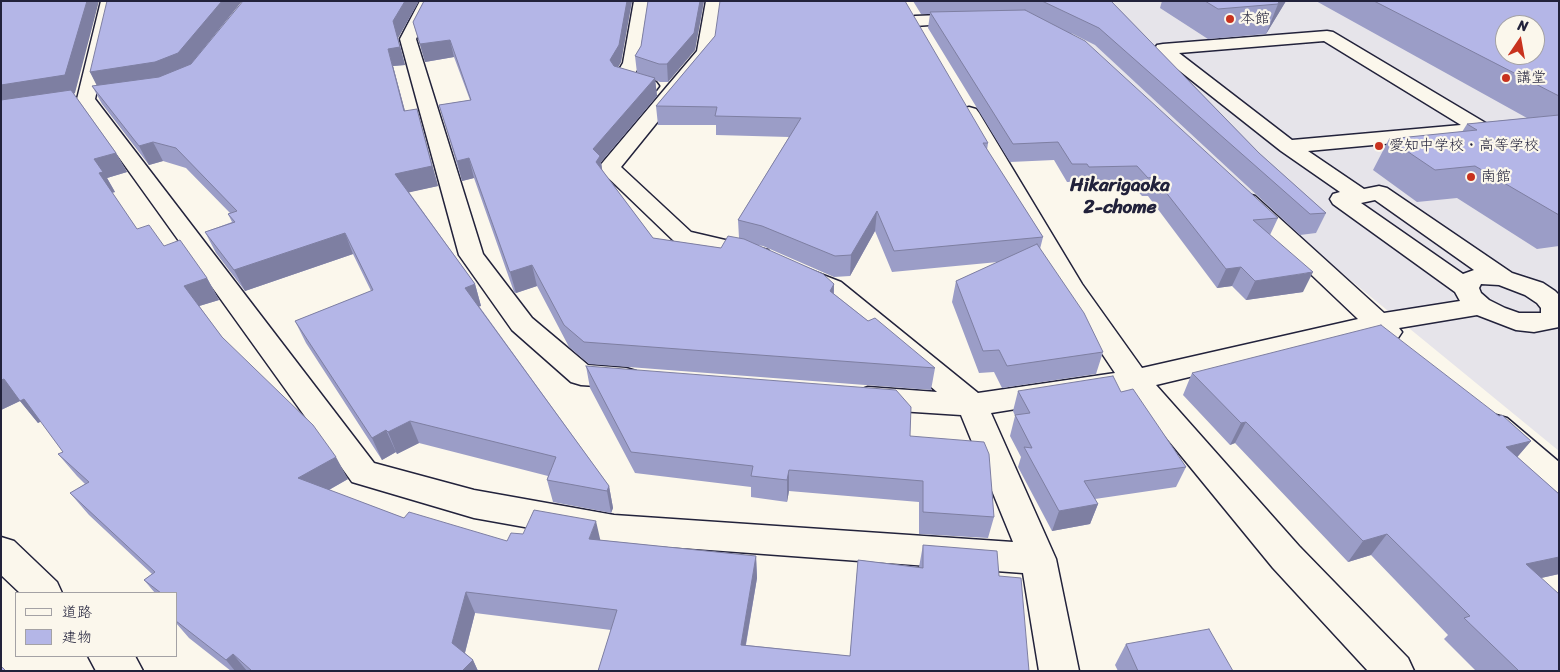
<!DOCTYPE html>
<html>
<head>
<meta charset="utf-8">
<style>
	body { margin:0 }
	#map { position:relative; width:1560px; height:672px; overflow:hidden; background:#fbf7ec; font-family:Sriracha,"Klee One",sans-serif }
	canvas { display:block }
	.frame { position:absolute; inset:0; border:2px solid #22223b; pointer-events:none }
	.legend { position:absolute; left:15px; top:592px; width:162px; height:65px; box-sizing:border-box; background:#fbf7ec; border:1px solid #a4a2a5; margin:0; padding:6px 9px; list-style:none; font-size:15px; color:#22223b }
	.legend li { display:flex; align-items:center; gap:10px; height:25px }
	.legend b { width:25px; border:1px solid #a4a2a5 }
	.north { position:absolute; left:1495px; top:15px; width:50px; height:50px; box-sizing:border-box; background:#fbf7ec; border:1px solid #a4a2a5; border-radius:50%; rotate:12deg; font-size:14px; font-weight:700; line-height:20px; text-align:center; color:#22223b }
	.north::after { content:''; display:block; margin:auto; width:18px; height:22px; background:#c8321e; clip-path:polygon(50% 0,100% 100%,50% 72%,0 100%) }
</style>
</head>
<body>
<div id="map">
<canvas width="1560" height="672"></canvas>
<div class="frame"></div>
<ul class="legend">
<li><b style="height:6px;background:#fbf7ec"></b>道路</li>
<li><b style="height:14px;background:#b4b6e7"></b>建物</li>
</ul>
<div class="north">N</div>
</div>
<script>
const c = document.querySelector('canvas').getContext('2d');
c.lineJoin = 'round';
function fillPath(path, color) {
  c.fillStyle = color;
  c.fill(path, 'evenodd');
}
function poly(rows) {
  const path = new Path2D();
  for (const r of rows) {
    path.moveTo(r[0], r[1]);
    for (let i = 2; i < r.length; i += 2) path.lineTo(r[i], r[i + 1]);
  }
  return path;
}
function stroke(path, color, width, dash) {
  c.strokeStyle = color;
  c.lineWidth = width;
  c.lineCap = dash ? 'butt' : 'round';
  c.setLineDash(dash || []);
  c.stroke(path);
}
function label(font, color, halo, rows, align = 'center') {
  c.font = font + ' Sriracha,"Klee One",sans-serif';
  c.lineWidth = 4.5;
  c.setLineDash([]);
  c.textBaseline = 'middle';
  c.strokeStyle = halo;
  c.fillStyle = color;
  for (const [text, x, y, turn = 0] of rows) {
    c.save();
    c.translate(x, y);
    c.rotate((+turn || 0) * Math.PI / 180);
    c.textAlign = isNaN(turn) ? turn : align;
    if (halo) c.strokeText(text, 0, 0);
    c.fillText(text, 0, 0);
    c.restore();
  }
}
const built = poly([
	[1021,1,1559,1,1559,451,1299,238,1084,40,1048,25],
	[1505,25,1535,25,1535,55,1505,55]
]);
const minor = poly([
	[101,1,117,1,95,99,374,463,474,490,614,515,1013,542,961,415,868,409,857,405,853,398,857,391,868,387,937,392,823,294,791,279,787,274,791,269,800,266,841,282,978,393,1115,373,1057,286,959,113,962,109,969,107,976,109,979,113,1082,284,1142,368,1358,319,1239,206,1236,201,1239,196,1247,194,1255,196,1384,313,1460,301,1455,292,1333,204,1330,199,1333,194,1340,192,1281,151,1157,53,1155,49,1157,45,1163,44,1327,31,1333,32,1489,125,1492,129,1489,133,1482,135,1308,151,1364,189,1379,186,1387,188,1512,273,1543,283,1555,291,1559,295,1559,327,1534,332,1516,330,1477,315,1399,328,1402,332,1398,338,1388,341,1378,338,1373,333,1156,385,1299,546,1408,658,1414,671,1368,671,1273,568,1128,391,991,413,1056,559,1079,671,1039,671,1023,573,614,543,474,518,352,482,77,99,101,1],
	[1324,41,1461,125,1292,140,1179,53,1324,41],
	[1375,200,1474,270,1463,274,1361,203,1375,200],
	[1481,284,1499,285,1525,295,1537,303,1541,308,1541,313,1519,313,1505,308,1489,300,1481,293,1479,288,1481,284],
	[420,1,435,1,416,39,483,254,532,318,588,365,626,368,636,371,641,378,636,385,626,388,581,385,571,382,512,330,459,255,400,39,420,1],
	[634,1,650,1,641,63,634,75,656,82,659,86,656,90,650,92,617,82,614,78,623,63,634,1],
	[706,1,722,1,714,52,621,167,691,232,768,250,771,255,768,260,759,262,675,242,598,168,697,51,706,1],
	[967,14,973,16,975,19,973,22,915,26,909,24,907,21,909,18,915,16,967,14],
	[1496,415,1507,418,1559,462,1559,494,1547,490,1485,434,1481,426,1485,418,1496,415],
	[1,537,14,541,57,582,62,593,20,593,1,575,1,537],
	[88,656,135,656,143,671,96,671,88,656]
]);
const wall = poly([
	[1,1,75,93,74,94,116,153,127,172,107,178,115,192,112,193,137,229,164,246,207,278,219,300,199,306,222,337,348,479,329,490,404,518,507,541,523,534,600,540,756,556,757,578,746,645,850,656,858,560,919,567,923,545,999,576,1029,671,598,671,611,630,475,613,465,653,473,660,478,671,231,671,189,638,176,623,176,593,155,593,144,580,152,574,89,515,70,493,85,484,77,476,58,454,63,452,41,421,38,423,20,401,1,410],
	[242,1,191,64,243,1,419,1,398,38,405,65,393,66,405,111,422,128,438,186,409,192,475,284,481,306,479,306,609,486,613,508,611,513,553,502,547,480,548,476,419,443,397,454,396,452,382,460,306,343,295,321,371,291,353,254,245,291,216,253,205,232,232,222,228,214,230,213,186,168,163,161,149,165,102,104,92,86,97,85,90,72],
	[424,1,632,1,621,62,618,67,637,73,635,56,641,46,648,1,704,1,695,50,668,82,660,82,655,80,657,96,601,162,602,170,653,238,721,248,739,238,738,220,789,137,716,135,716,125,658,125,656,106,715,36,988,143,987,150,1043,237,1040,249,1103,352,1096,374,1002,388,994,372,979,373,952,302,956,281,998,262,892,272,875,231,850,276,834,277,763,246,757,245,834,284,834,294,868,321,935,368,931,390,589,364,569,347,537,286,516,293,514,292,474,178,462,181,439,105,470,100,454,57,425,62,413,22],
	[913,1,1111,1,1259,153,1326,213,1316,233,1300,235,1095,45,1071,33,1278,218,1270,235,1303,292,1246,300,1232,286,1217,288,1148,196,1142,196,1131,184,1085,186,1082,182,1067,182,1054,160,1010,162,928,28,930,14,921,14],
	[1162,1,1286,1,1266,34,1208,39,1160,8],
	[1316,1,1559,1,1559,246,1537,249,1457,198,1417,202,1373,170,1389,139,1462,132,1467,124,1527,118],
	[586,366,910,436,994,517,988,538,919,534,919,502,789,491,787,502,751,497,751,487,635,473,590,388],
	[1192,373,1499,416,1531,441,1517,457,1559,494,1559,574,1541,578,1559,671,1476,671,1444,639,1448,635,1371,555,1348,562,1235,443,1230,445,1183,395],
	[1018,391,1121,392,1186,467,1176,487,1095,499,1098,504,1090,524,1052,531,1018,467,1021,457,1010,436,1015,416,1013,411],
	[1126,644,1233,671,1118,671,1115,665]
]);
const shadedWall = poly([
	[87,1,99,1,75,93,1,106,1,85],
	[222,1,242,1,186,70,163,80,99,90,90,72],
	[405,1,419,1,398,38,405,65,393,66,410,130,404,111,388,49,393,21],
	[627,1,632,1,621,62,612,78,610,60],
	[700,1,704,1,695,50,668,82,667,64],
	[1279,1,1286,1,1266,34,1278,4],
	[450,40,454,57,425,62,420,44],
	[655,78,657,96,601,162,603,175,599,181,593,149],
	[417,109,438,186,402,194,395,174],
	[153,142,163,161,149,165,139,146],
	[116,153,127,172,107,178,115,192,110,193,99,173,94,159],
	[469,158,474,178,462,181,457,161],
	[877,211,875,231,850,276,851,255],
	[345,233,353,254,245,291,234,270],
	[532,265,537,286,516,293,510,272],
	[1241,267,1232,286,1217,288,1226,269],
	[1313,272,1303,292,1246,300,1255,281],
	[207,278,219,300,196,307,184,286],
	[475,284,481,306,472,309,465,288],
	[834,284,833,305,830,291],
	[4,379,24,399,42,421,38,423,20,401,1,410,1,380],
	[410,421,419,443,397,454,388,432],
	[1246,422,1235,443,1230,445,1241,423],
	[386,430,396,452,382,460,372,438],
	[1531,441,1513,462,1506,447],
	[336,457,348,479,311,500,298,478],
	[789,470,789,491,787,502,787,480],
	[609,486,613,508,611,513,607,491],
	[1098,504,1090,524,1052,531,1059,511],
	[596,521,601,543,589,539],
	[1387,534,1371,555,1348,562,1363,541],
	[756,556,757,578,742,666,741,645],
	[1559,557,1559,574,1505,586,1526,564],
	[466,592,475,613,462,664,452,643],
	[233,654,247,671,235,671,226,660],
	[473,660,478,671,462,671]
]);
const building = poly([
	[1,1,87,1,65,75,1,85,1,1],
	[107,1,222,1,178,53,155,62,90,72,107,1],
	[243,1,405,1,393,21,400,47,388,49,404,111,417,109,432,166,395,174,475,284,465,288,609,486,607,491,547,480,556,457,410,421,388,432,386,430,372,438,295,321,373,290,345,233,234,270,205,232,235,222,228,214,237,211,176,148,153,142,139,146,92,86,159,77,191,64,243,1],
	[424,1,627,1,619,45,610,60,614,66,655,78,593,149,600,156,596,162,653,238,721,248,728,236,744,239,823,274,834,284,830,291,868,321,875,318,935,368,584,342,564,325,532,265,510,272,509,270,469,158,457,161,439,105,471,100,450,40,420,44,413,22,424,1],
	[648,1,700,1,694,33,667,64,659,64,635,56,641,46,648,1],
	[720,1,905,1,988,143,983,143,1043,237,894,251,877,211,851,255,835,256,762,226,738,220,801,118,715,116,717,107,656,106,715,36,720,1],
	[1042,1,1111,1,1259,153,1326,213,1310,214,1099,28,1042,1],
	[1205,1,1279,1,1278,4,1218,9,1205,1],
	[1374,1,1559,1,1559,96,1374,1],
	[1505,25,1535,25,1535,55,1505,55,1505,25],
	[1025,10,1085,41,1278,218,1253,220,1313,272,1255,281,1241,267,1226,269,1154,177,1148,178,1137,166,1089,167,1087,164,1072,164,1058,142,1013,144,930,12,1025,10],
	[71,90,116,153,94,159,103,172,99,173,137,229,149,225,164,246,180,240,207,278,184,286,222,337,313,425,336,457,298,478,404,518,409,512,507,541,511,533,523,534,534,510,596,521,589,539,756,556,741,645,850,656,858,560,923,568,923,545,997,551,999,576,1021,578,1029,671,598,671,617,610,466,592,452,643,473,660,462,671,252,671,233,654,226,660,176,621,176,593,161,593,144,580,155,572,70,493,89,482,58,454,63,452,24,399,20,401,4,379,1,380,1,100,71,90],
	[1559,115,1559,215,1475,166,1435,170,1389,139,1477,130,1467,124,1559,115],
	[1037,244,1084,313,1103,352,1007,366,999,350,983,351,956,281,1037,244],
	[1381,325,1499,416,1502,415,1531,441,1506,447,1559,494,1559,557,1526,564,1559,594,1559,671,1519,671,1464,618,1470,616,1387,534,1363,541,1246,422,1241,423,1192,373,1381,325],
	[586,366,896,390,911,407,910,436,984,442,989,454,994,517,923,512,923,481,789,470,787,480,751,476,753,466,631,452,586,366],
	[1113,376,1121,392,1133,389,1186,467,1084,481,1098,504,1059,511,1024,447,1032,448,1015,415,1030,413,1018,391,1113,376],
	[1209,629,1233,671,1138,671,1126,644,1209,629],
	[1,666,6,671,1,671,1,666]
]);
const markers = [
	[1230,19,5,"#c8321e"],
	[1506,78,5,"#c8321e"],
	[1379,146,5,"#c8321e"],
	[1471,177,5,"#c8321e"]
];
const farPoinames = [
	["本館",1240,19],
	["講堂",1516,78],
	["愛知中学校・高等学校",1389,146],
	["南館",1481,177]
];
const neighbourhoodNames = [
	["Hikarigaoka",1120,186],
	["2-chome",1120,208]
];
fillPath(built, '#e6e4ea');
stroke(minor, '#22223b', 3);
fillPath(minor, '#fbf7ec');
fillPath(wall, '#9b9dc7');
fillPath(shadedWall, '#7e7fa2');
fillPath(building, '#b4b6e7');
stroke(building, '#7e7fa2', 1);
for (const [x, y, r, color] of markers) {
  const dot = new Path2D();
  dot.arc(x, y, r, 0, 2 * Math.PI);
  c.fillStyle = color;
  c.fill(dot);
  stroke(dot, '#fbf7ec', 2);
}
label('15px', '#22223b', '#fbf7ec', farPoinames, 'left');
label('bold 19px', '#22223b', '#fbf7ec', neighbourhoodNames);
</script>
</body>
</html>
